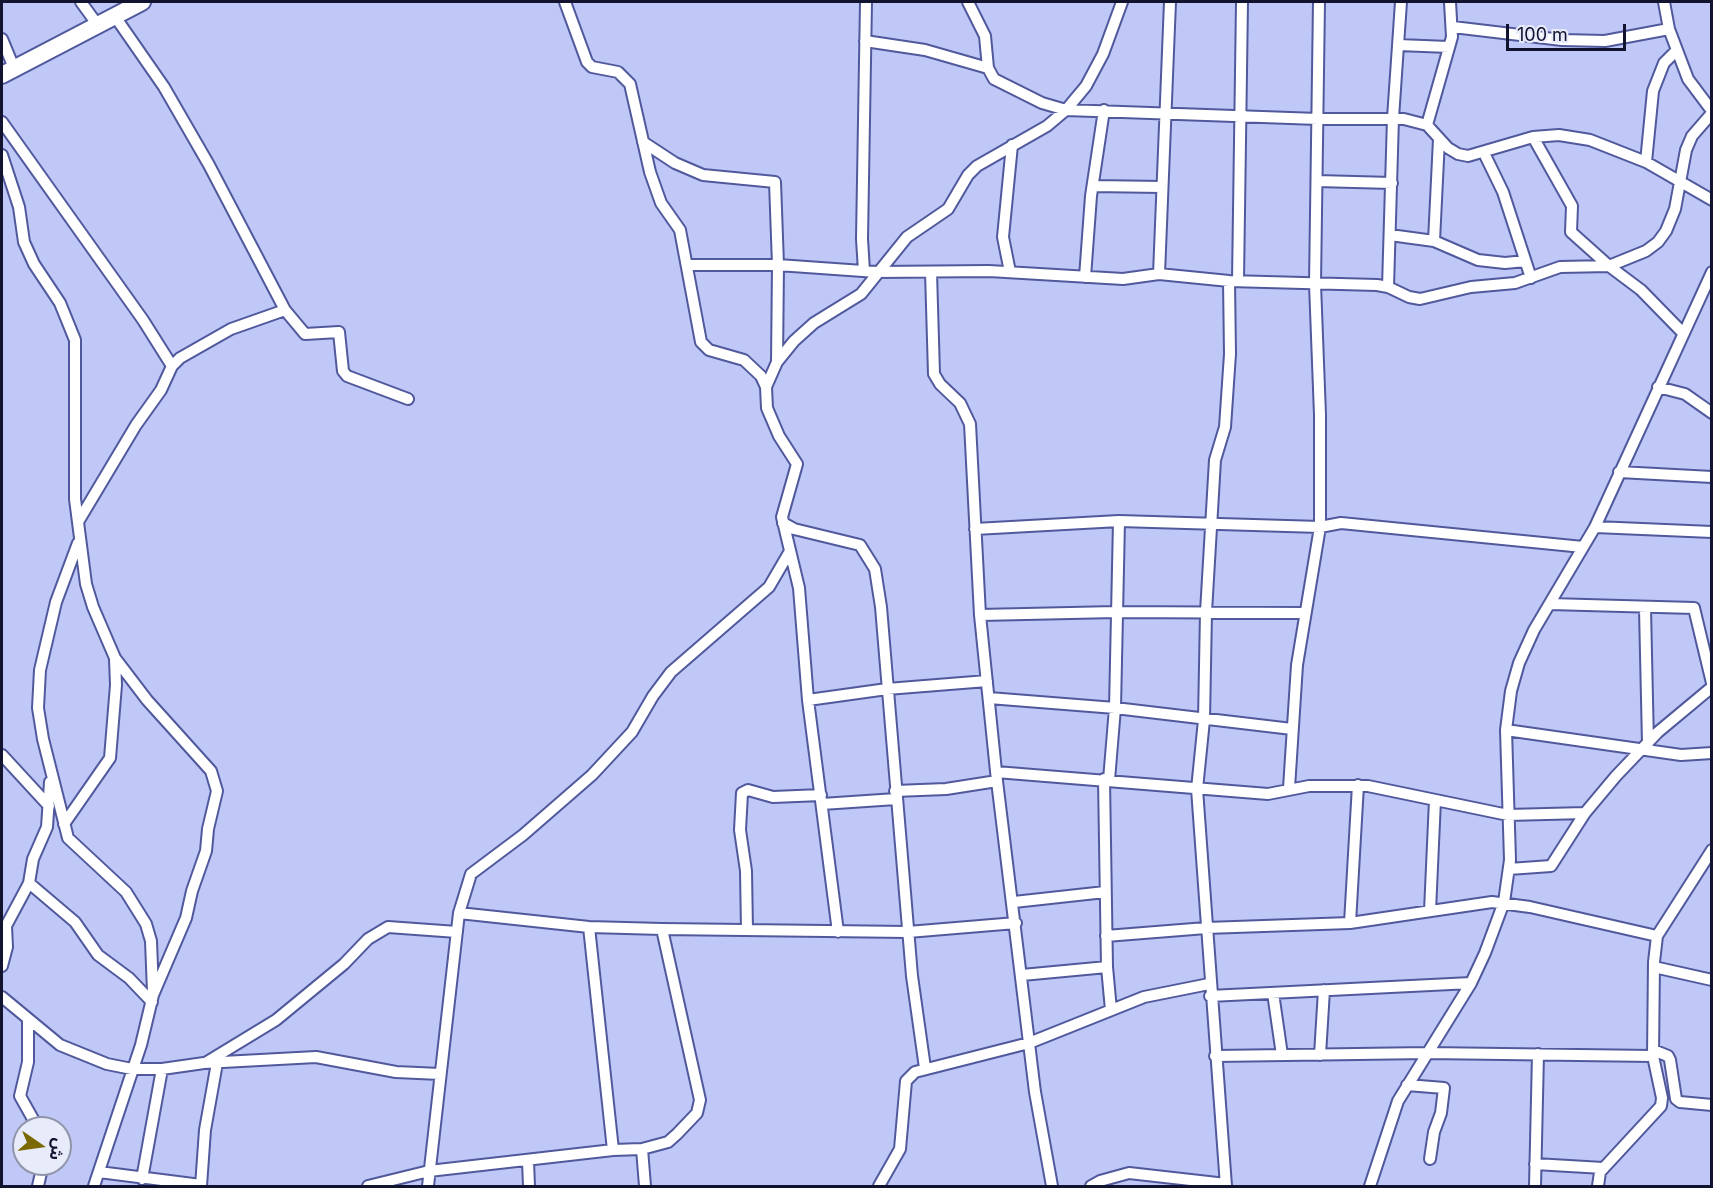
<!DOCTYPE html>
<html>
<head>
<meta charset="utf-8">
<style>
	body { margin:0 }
	#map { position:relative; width:1713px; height:1188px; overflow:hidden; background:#bfc8f6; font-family:Inter,"Noto Sans Arabic",sans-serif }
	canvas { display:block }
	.frame { position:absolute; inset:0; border:3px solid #11132f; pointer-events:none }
	.north { position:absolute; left:12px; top:1116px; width:60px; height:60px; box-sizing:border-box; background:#e7ebfa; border:2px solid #9195a9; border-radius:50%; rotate:103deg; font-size:16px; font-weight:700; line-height:24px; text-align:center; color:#11132f }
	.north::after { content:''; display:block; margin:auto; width:21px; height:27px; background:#7b6800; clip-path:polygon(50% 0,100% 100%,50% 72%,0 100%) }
	.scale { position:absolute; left:1506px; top:24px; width:120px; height:27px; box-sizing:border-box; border:3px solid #11132f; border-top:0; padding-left:8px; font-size:18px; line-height:21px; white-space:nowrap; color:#11132f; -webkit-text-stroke:4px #e7ebfa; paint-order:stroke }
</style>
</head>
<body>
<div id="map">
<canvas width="1713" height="1188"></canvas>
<div class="frame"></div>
<div class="north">ش</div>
<div class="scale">100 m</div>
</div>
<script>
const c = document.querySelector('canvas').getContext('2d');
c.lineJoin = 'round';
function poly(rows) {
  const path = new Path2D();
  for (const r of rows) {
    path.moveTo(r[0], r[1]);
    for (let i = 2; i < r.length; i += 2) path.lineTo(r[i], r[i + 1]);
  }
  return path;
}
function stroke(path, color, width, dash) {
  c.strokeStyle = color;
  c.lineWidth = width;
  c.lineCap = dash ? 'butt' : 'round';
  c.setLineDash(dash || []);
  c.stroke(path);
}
const minor = poly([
	[81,2,97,24],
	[565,2,587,62,592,67,618,72,630,84,650,172,661,203,680,230,701,342,709,350,744,360,761,376,766,387],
	[968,2,985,36,988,68,994,79,1042,103,1066,110,1318,119,1404,119,1427,125,1448,148,1458,154,1468,156,1533,137,1559,135,1590,140,1646,162,1712,200],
	[1664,2,1669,29,1688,79,1712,111],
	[114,15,164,87,209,165,285,310,305,334,339,332,343,371,347,376,408,399],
	[1453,27,1562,40,1605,41,1669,29],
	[2,39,14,68],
	[865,41,925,50,988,68],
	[1398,45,1449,47],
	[2,122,143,320,172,366],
	[1427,125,1452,37,1450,2],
	[1533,137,1572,206,1571,232,1609,266,1646,251,1658,242,1666,231,1675,209,1686,150,1692,136,1712,113],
	[643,142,675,163,703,175,775,182,778,265,777,362],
	[1484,153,1503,192,1531,278],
	[2,155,19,207,24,242,34,264,60,303,75,340,75,499,86,584,93,607,115,658,147,700,211,771,217,791,208,829,206,851,192,891,186,918,153,995,141,1045,94,1186],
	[1646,162,1653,91,1664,63,1677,50],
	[1317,181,1392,183],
	[1093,186,1162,187],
	[1390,235,1434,241,1478,260,1505,263,1525,261],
	[1434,241,1439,139],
	[687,265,778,265,877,272,989,271,1123,279,1159,274,1229,281,1377,285,1388,287,1409,297,1420,299,1471,287,1515,283,1560,267,1609,266,1641,290,1683,333],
	[864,271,862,239,866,2],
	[931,272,934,374,940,384,960,403,970,424,980,615,997,781,1035,1092,1052,1186],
	[1010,272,1003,237,1012,145],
	[1159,274,1170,2],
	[1085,277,1091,196,1104,110],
	[1238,281,1242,2],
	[1388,287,1393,118,1401,2],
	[1658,387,1685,394,1712,413],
	[1619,472,1712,477],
	[78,522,136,425,161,390,172,366,180,358,231,329,285,310],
	[783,523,794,529,860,545,875,569,881,607,912,976,925,1068],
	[1595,527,1712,532],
	[975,529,1119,521,1320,527,1341,523,1583,547],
	[78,543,56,602,40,670,38,708,43,739,68,838,126,892,146,924,151,941,153,992],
	[1550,604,1694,608,1712,683],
	[1645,609,1648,744],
	[980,615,1116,612,1305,613],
	[989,698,1115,708,1292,729],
	[808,700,887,689,987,681],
	[1506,730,1681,755,1712,753],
	[2,755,49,806],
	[996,772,1268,794,1309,786,1368,786,1508,815,1585,813],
	[1104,779,1107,967,1111,1010],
	[1109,780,1115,708,1119,521],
	[1289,788,1297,665,1320,527,1320,415,1315,284,1319,2],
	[895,791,946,789,997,781],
	[822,804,896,799],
	[64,824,110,758,116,685,115,659],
	[1509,869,1551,866,1585,813,1616,776,1658,732,1712,687],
	[29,883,75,922,98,955,129,978,152,1002],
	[1014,902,1105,892],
	[1430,911,1435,800],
	[459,913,589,927,662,929,908,932,1016,923],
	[1350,923,1358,785],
	[589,927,613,1150],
	[747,930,746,871,740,830,742,793,748,790,773,797,821,795],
	[838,932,808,700,799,588,782,517,797,464,779,436,767,408,766,387,777,362,794,341,814,323,861,294,907,237,948,209,968,175,977,166,1047,126,1066,110,1086,86,1103,54,1122,2],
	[1106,936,1206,928,1350,923,1492,902,1530,907,1657,936],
	[2,966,7,947,6,926,29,883,33,859,47,827,50,782],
	[1654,967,1712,980],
	[1022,975,1107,967],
	[1273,993,1282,1055],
	[1210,996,1471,983],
	[2,997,60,1045,107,1064,132,1069,162,1069,204,1063,316,1057,396,1072,440,1074],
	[28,1021,28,1062,20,1096,38,1128],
	[1653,1050,1668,1056,1670,1060,1676,1099,1680,1102,1712,1105],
	[1320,1055,1324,990],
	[1215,1056,1428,1053,1653,1056],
	[207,1062,276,1020,344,964,368,939,388,927,457,932],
	[1407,1085,1444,1088,1441,1113,1434,1132,1430,1159],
	[642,1149,645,1186],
	[528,1161,529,1186],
	[1535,1164,1603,1168],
	[99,1172,201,1185],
	[142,1179,162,1069],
	[38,1186,43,1164],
	[201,1186,205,1130,217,1063],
	[368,1186,429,1171,613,1150,642,1149,668,1142,677,1134,697,1113,700,1100,662,929],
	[428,1186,459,913,471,874,523,835,592,775,632,732,653,696,671,672,769,587,790,551],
	[879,1186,900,1149,906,1081,915,1072,1029,1043,1144,997,1209,984],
	[1091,1186,1100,1181,1129,1173,1226,1184],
	[1226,1186,1197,789,1204,720,1206,612,1215,460,1225,427,1230,354,1229,281],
	[1370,1186,1398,1101,1471,983,1485,953,1504,902,1510,860,1506,730,1511,691,1519,663,1534,630,1595,527,1712,272],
	[1535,1186,1538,1054],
	[1598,1186,1600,1172,1661,1106,1662,1098,1653,1056,1654,962,1657,936,1712,850]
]);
const highway = poly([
	[2,75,142,2]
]);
stroke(minor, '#51599d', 14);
stroke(highway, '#51599d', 20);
stroke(minor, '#fff', 10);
stroke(highway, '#fff', 16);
</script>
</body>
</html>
